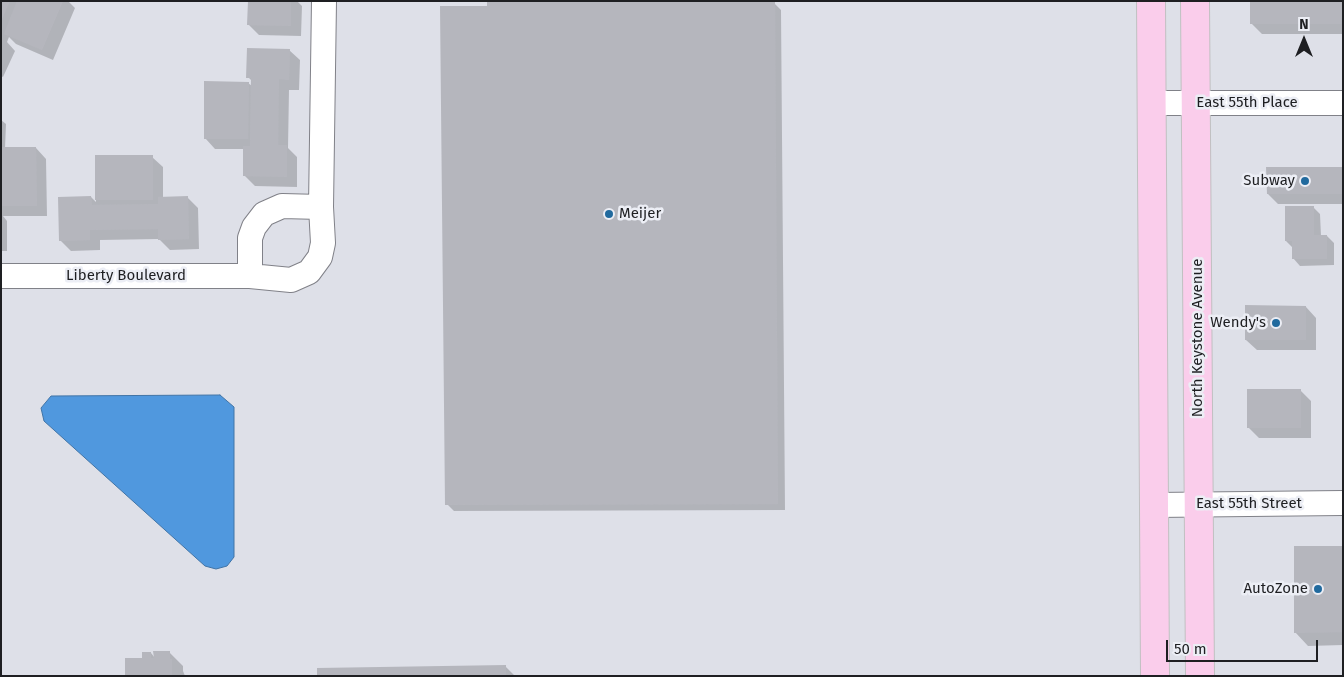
<!DOCTYPE html>
<html>
<head>
<meta charset="utf-8">
<style>
	body { margin:0 }
	#map { position:relative; width:1344px; height:677px; overflow:hidden; background:#dee0e8; font-family:"Fira Sans",sans-serif }
	canvas { display:block }
	.frame { position:absolute; inset:0; border:2px solid #1e1f22; pointer-events:none }
	.north { position:absolute; left:1279px; top:15px; width:50px; height:50px; -webkit-text-stroke:4px #eceef5; paint-order:stroke; rotate:0deg; font-size:14px; font-weight:700; line-height:20px; text-align:center; color:#1e1f22 }
	.north::after { content:''; display:block; margin:auto; width:18px; height:22px; background:#1e1f22; clip-path:polygon(50% 0,100% 100%,50% 72%,0 100%) }
	.scale { position:absolute; left:1166px; top:640px; width:152px; height:22px; box-sizing:border-box; border:2px solid #1e1f22; border-top:0; padding-left:6px; font-size:15px; line-height:18px; white-space:nowrap; color:#1e1f22; -webkit-text-stroke:4px #eceef5; paint-order:stroke }
</style>
</head>
<body>
<div id="map">
<canvas width="1344" height="677"></canvas>
<div class="frame"></div>
<div class="north">N</div>
<div class="scale">50 m</div>
</div>
<script>
const c = document.querySelector('canvas').getContext('2d');
c.lineJoin = 'round';
function fillPath(path, color) {
  c.fillStyle = color;
  c.fill(path, 'evenodd');
}
function poly(rows) {
  const path = new Path2D();
  for (const r of rows) {
    path.moveTo(r[0], r[1]);
    for (let i = 2; i < r.length; i += 2) path.lineTo(r[i], r[i + 1]);
  }
  return path;
}
function stroke(path, color, width, dash) {
  c.strokeStyle = color;
  c.lineWidth = width;
  c.lineCap = dash ? 'butt' : 'round';
  c.setLineDash(dash || []);
  c.stroke(path);
}
function label(font, color, halo, rows, align = 'center') {
  c.font = font + ' "Fira Sans",sans-serif';
  c.lineWidth = 5;
  c.setLineDash([]);
  c.textBaseline = 'middle';
  c.strokeStyle = halo;
  c.fillStyle = color;
  for (const [text, x, y, turn = 0] of rows) {
    c.save();
    c.translate(x, y);
    c.rotate((+turn || 0) * Math.PI / 180);
    c.textAlign = isNaN(turn) ? turn : align;
    if (halo) c.strokeText(text, 0, 0);
    c.fillText(text, 0, 0);
    c.restore();
  }
}
const water = poly([
	[220,395,234,407,234,557,227,566,216,569,205,566,44,421,41,408,51,396,220,395]
]);
const shadow = poly([
	[1,1,68,1,75,8,53,60,16,44,9,37,7,42,15,51,3,77,1,76],
	[249,1,297,1,302,6,301,36,259,35,248,24],
	[488,1,703,1,703,4,774,3,781,10,785,510,454,511,447,504],
	[1343,1,1343,34,1262,34,1251,23],
	[289,50,300,60,299,90,289,90,288,148,297,157,297,187,255,186,244,175,244,149,215,149,205,138,248,83,252,86,252,81,248,77],
	[1,120,6,124,5,148,36,148,46,159,47,216,3,216,7,221,7,251,1,251],
	[96,157,152,157,163,167,163,198,187,197,198,208,199,249,170,250,159,239,100,240,100,250,71,251,60,240,91,197,96,202],
	[1343,168,1343,204,1278,204,1268,194],
	[1313,207,1320,214,1321,236,1327,236,1334,243,1334,265,1300,266,1293,258,1293,248,1286,241],
	[1306,307,1316,318,1316,350,1257,350,1246,340],
	[1300,390,1311,401,1311,438,1259,438,1248,427],
	[1343,547,1343,645,1308,646,1295,632],
	[169,652,183,666,183,671,185,676,126,676,151,653,155,658],
	[505,666,515,676,318,676]
]);
const building = poly([
	[1,1,10,1,1,21],
	[17,1,63,1,42,50,4,34],
	[248,1,291,1,291,26,247,25],
	[487,1,775,2,778,504,445,505,440,6,487,6],
	[1250,1,1343,1,1341,24,1250,24],
	[247,48,290,49,289,80,279,79,278,145,287,145,287,177,243,176,243,146,250,146,251,78,246,78],
	[204,81,249,82,248,139,204,139],
	[1,147,36,147,37,206,1,206],
	[95,155,153,155,153,200,95,200],
	[1266,167,1343,167,1343,194,1267,194],
	[91,196,92,205,158,204,158,197,188,196,189,239,158,240,158,229,90,230,90,240,59,241,58,197],
	[1285,206,1314,206,1314,235,1327,235,1327,259,1292,259,1292,241,1285,241],
	[1245,305,1306,306,1306,340,1245,340],
	[1247,389,1301,389,1301,428,1247,428],
	[1294,546,1343,546,1343,632,1294,633],
	[153,651,170,651,170,659,172,659,172,676,125,676,125,658,142,658,142,652,151,652,151,658,154,658],
	[506,665,506,676,317,676,317,668]
]);
const street = poly([
	[1152,103,1343,103],
	[1,276,250,276,291,280,309,272,320,257,323,243,321,207,324,1],
	[250,276,250,238,254,227,264,214,282,206,321,207],
	[1155,505,1343,503]
]);
const primary = poly([
	[1151,1,1155,676],
	[1195,1,1200,676]
]);
const markers = [
	[1305,181,5,"#216a9e"],
	[609,214,5,"#216a9e"],
	[1276,323,5,"#216a9e"],
	[1318,589,5,"#216a9e"]
];
const streetNames = [
	["East 55th Place",1247,103],
	["Liberty Boulevard",126,276],
	["North Keystone Avenue",1198,338,-90],
	["East 55th Street",1249,504]
];
const poiNames = [
	["Subway",1295,181],
	["Meijer",619,214,"left"],
	["Wendy's",1266,323],
	["AutoZone",1308,589]
];
fillPath(water, '#5098de');
stroke(water, '#4174a6', 1);
fillPath(shadow, '#0003');
fillPath(building, '#b5b6bd');
stroke(street, '#808188', 26);
stroke(primary, '#c0c0c1', 30);
stroke(street, '#fff', 24);
stroke(primary, '#facdeb', 28);
for (const [x, y, r, color] of markers) {
  const dot = new Path2D();
  dot.arc(x, y, r, 0, 2 * Math.PI);
  c.fillStyle = color;
  c.fill(dot);
  stroke(dot, '#eceef5', 2);
}
label('15px', '#1e1f22', '#eceef5', streetNames);
label('15px', '#1e1f22', '#eceef5', poiNames, 'right');
</script>
</body>
</html>
